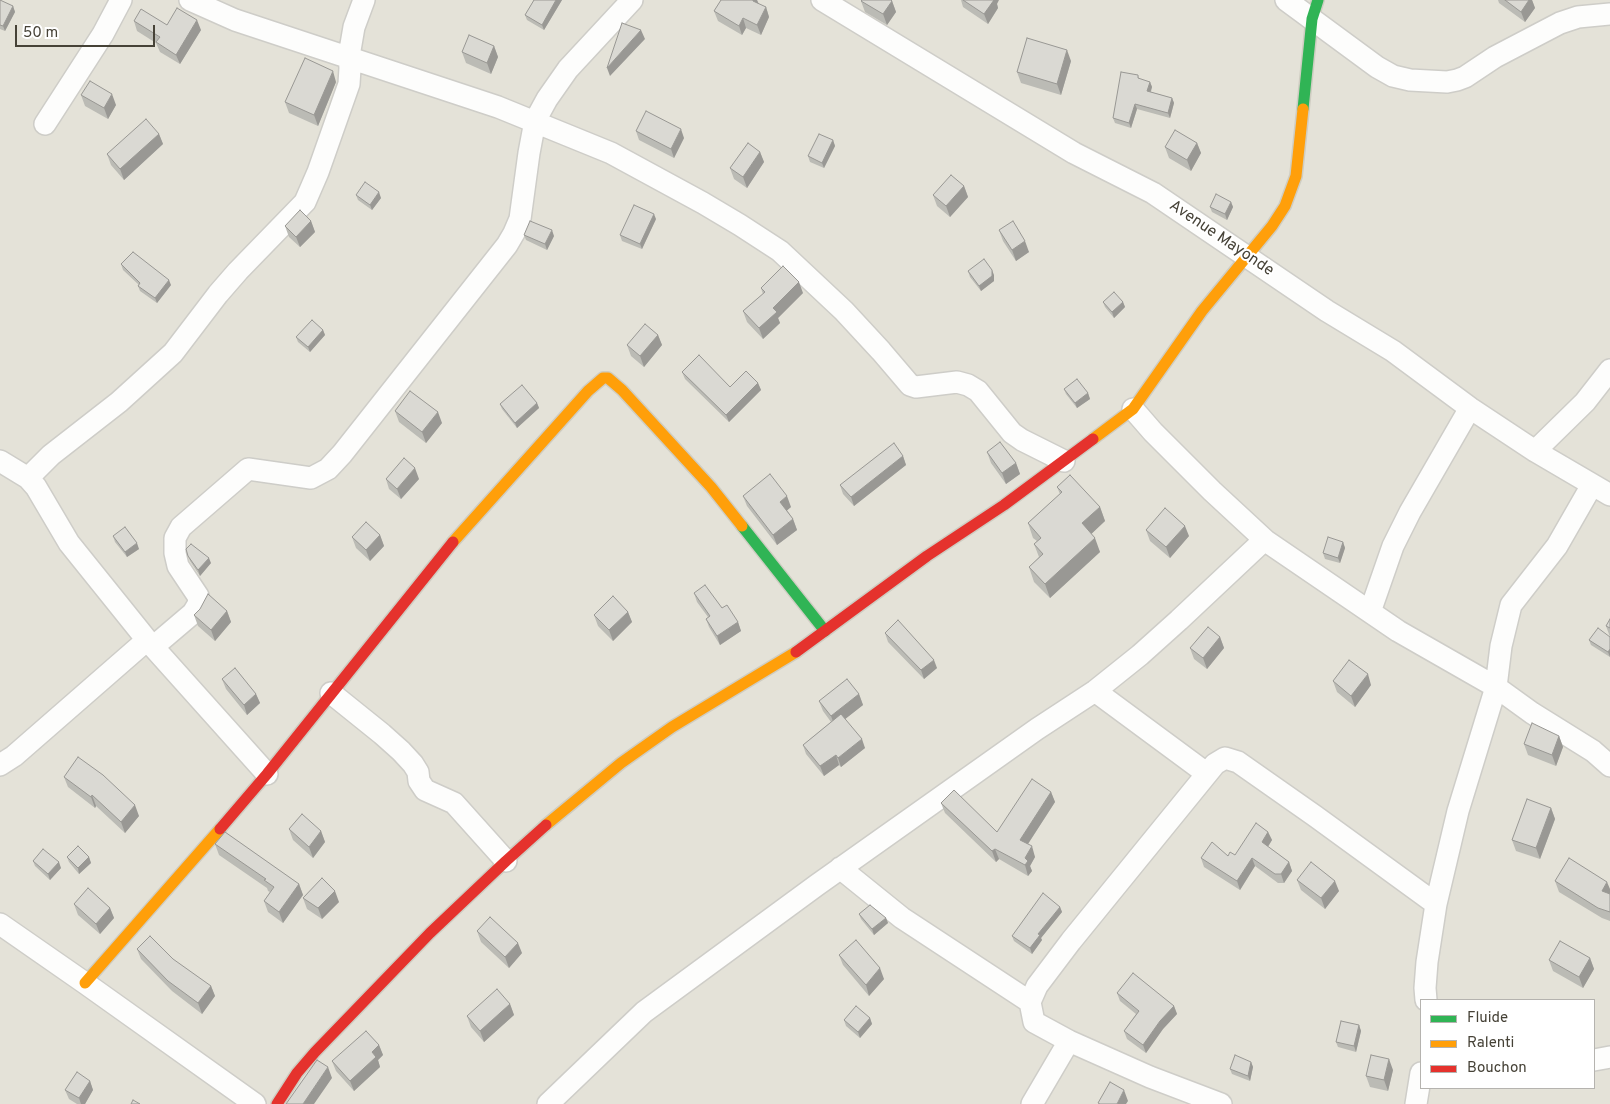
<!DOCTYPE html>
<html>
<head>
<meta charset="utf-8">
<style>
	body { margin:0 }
	#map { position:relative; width:1610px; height:1104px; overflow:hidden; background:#f0f0eb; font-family:Overpass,sans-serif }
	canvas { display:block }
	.legend { position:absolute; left:1420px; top:999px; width:175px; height:90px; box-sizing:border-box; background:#fff; border:1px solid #b5b3af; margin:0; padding:6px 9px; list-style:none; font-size:15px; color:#464237 }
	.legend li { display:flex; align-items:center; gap:10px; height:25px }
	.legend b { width:25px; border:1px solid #b5b3af }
	.scale { position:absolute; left:15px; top:25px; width:140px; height:22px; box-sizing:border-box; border:2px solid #464237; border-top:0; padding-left:6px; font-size:15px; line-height:18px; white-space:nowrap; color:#464237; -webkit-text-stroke:4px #fff; paint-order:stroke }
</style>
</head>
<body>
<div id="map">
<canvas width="1610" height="1104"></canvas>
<ul class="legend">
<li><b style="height:6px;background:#30b455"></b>Fluide</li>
<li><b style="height:6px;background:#ff9f0a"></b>Ralenti</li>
<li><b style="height:6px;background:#e5322d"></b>Bouchon</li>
</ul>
<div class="scale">50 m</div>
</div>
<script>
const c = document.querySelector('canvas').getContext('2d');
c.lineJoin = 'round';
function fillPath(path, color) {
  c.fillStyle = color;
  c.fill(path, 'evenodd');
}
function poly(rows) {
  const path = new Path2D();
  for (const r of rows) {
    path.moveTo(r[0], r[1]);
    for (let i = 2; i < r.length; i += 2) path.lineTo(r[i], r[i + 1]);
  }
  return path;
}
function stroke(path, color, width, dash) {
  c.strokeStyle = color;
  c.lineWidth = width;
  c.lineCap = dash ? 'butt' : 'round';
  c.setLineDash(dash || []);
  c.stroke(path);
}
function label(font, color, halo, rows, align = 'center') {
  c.font = font + ' Overpass,sans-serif';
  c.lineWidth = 4;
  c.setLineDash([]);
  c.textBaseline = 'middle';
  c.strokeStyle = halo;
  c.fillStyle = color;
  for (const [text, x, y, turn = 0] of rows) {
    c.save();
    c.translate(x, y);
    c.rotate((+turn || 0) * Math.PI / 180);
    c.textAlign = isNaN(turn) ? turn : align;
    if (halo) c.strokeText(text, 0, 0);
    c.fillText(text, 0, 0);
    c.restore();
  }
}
const residential = poly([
	[0,0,1610,0,1610,1104,0,1104],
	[1421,1000,1594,1000,1594,1088,1421,1088]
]);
const street = poly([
	[190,0,235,20,498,107,611,153,703,203,740,225,780,251,844,311,881,351,910,385,916,387,957,382,968,385,978,391,1012,433,1022,440,1064,461],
	[822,0,1074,153,1153,193,1327,311,1393,351,1470,408,1535,451,1610,495],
	[1286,0,1377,67,1393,76,1410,80,1447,82,1457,80,1465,77,1495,57,1560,23,1578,17,1610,14],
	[45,124,103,34,121,0],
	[1133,409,1153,432,1212,491,1266,541,1398,631,1496,687,1532,713,1593,751,1610,766],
	[1535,451,1585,402,1610,370],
	[0,461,28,478,36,487,69,543,147,640,267,774],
	[28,478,51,455,119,402,173,353,218,294,238,271,305,202,318,172,349,84,350,68,349,56,354,27,364,0],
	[1370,612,1393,546,1410,512,1470,408],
	[153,647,193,613,199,603,198,596,178,566,175,553,175,538,181,527,248,469,311,478,328,469,342,454,507,245,514,233,520,219,529,153,535,121,547,99,568,69,632,0],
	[1095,691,1206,773],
	[331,693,382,734,401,751,413,764,418,772,419,781,425,790,454,803,506,861],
	[0,765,14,756,147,640],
	[840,868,902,918,1030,1002],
	[0,924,85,983,255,1104],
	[1426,1000,1425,988,1427,962,1436,904,1458,811,1496,687,1501,646,1511,605,1557,546,1592,485],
	[1594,1060,1610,1057],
	[548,1104,644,1012,817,885,1037,729,1095,691,1140,655,1179,620,1261,543,1266,541],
	[1032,1104,1069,1041],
	[1221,1104,1150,1077,1069,1041,1034,1022,1030,1002,1037,986,1071,941,1215,764,1225,758,1238,762,1315,816,1436,904],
	[1416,1104,1421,1073]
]);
const fast = poly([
	[1303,109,1312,19,1318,0],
	[742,526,825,631]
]);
const slow = poly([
	[1093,439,1133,409,1202,311,1272,226,1285,206,1296,176,1303,109],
	[453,542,588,391,603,378,608,378,622,390,711,487,742,526],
	[546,825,621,763,672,727,796,652],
	[85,983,220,829]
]);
const jam = poly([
	[796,652,927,556,1004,505,1093,439],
	[220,829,267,774,453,542],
	[277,1104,297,1073,315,1052,430,933,506,861,546,825]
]);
const wall = poly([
	[0,0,13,6,15,12,5,31,0,29],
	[534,0,562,0,544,30,527,20,525,15],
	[721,0,757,0,759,4,766,7,769,17,761,35,746,28,742,35,718,21,714,11],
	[961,0,997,4,998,8,988,24,963,7],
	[1498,0,1532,0,1535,8,1525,22,1499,3],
	[861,1,892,1,896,12,887,25,865,12],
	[134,21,167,25,201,30,180,64,160,52,156,43,137,31],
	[494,46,498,57,491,74,466,63,462,52],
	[1071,61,1061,95,1021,83,1017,72],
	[1138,75,1139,79,1150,82,1152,87,1151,92,1172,98,1174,103,1170,118,1137,109,1131,128,1115,123,1113,118],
	[336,82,318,126,289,113,285,102],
	[81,95,116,105,108,119,85,106],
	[636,131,684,138,674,158,639,140],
	[159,134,163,144,124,180,111,165,107,154],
	[833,140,835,146,824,168,810,162,808,156],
	[1197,143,1201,153,1191,171,1169,158,1165,147],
	[760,152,764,162,747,188,734,179,730,168],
	[964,186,968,197,950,217,937,206,933,195],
	[356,195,381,198,372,210,358,200],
	[1231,202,1233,207,1227,220,1212,212,1210,207],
	[656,219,642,249,622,241,620,235],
	[311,221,315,232,300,247,289,237,285,226],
	[999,230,1029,252,1016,261,1003,241],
	[524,235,554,236,547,250,526,240],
	[121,264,171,285,157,303,140,291,138,286,139,285,123,270],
	[968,271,994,275,994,281,981,291,970,277],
	[761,288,803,293,778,318,780,323,763,339,747,322,743,311,763,294],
	[1103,302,1123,302,1125,307,1114,318,1105,307],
	[323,330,325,335,310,352,298,342,296,337],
	[658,335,662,345,644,367,631,356,627,345],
	[682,372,730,387,758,383,761,390,729,422,685,379],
	[1064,389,1088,393,1090,399,1077,408,1066,394],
	[537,403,539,408,517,428,502,409,500,404],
	[395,411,442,423,426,443,399,422],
	[987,452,1016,463,1020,474,1006,484,991,463],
	[903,456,906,465,854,506,843,494,840,485],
	[386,479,419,479,401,499,389,489],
	[1057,487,1100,507,1105,521,1091,534,1100,552,1050,598,1034,582,1029,567,1039,557,1034,544,1037,541,1033,538,1028,523,1060,494],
	[743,496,791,507,787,510,793,519,797,530,777,545,747,506],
	[1146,530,1189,536,1170,558,1150,541],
	[380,535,384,546,370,561,356,548,352,537],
	[113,536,139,549,127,557,115,542],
	[1343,542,1345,548,1340,563,1325,559,1323,553],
	[188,556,211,563,200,576,190,561],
	[694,593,722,608,738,622,741,631,720,645,709,627,706,619,708,617,697,602],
	[227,611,231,622,215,641,198,626,194,615],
	[628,612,632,622,613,641,598,626,594,615],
	[1610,619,1610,637,1606,626],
	[885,633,937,668,924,679,888,642],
	[1220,637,1224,648,1207,669,1194,659,1190,648],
	[1610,637,1610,657,1591,645,1589,640],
	[222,679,256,694,260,703,247,715,226,689],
	[1333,681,1371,685,1355,707,1337,692],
	[859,694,863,705,845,719,865,748,841,767,839,765,824,776,806,754,803,745,831,722,823,711,819,701],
	[1559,736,1563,747,1556,766,1528,755,1524,744],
	[64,777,139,816,125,833,96,806,95,808,68,787],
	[1051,792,1055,802,1028,844,1035,857,1030,866,1032,871,1028,876,999,859,996,862,945,813,941,803,997,832],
	[1551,808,1555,819,1540,859,1516,851,1512,840],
	[289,829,321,831,325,842,313,858,293,840],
	[1268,832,1272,840,1268,847,1289,862,1292,871,1284,883,1278,883,1255,866,1240,890,1204,867,1201,858,1235,855],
	[215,844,299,884,303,895,283,923,268,912,264,901,270,892,268,891,267,888,219,855],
	[67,857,89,857,91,863,79,874,69,862],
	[33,861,61,868,50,880,35,866],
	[1297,880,1339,891,1325,909,1301,890],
	[1555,881,1610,889,1610,921,1602,918,1559,892],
	[303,898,339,902,322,919,307,909],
	[74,904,110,908,114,918,100,934,78,915],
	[1060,907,1062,912,1041,938,1042,940,1032,954,1014,941,1012,936],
	[859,914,886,918,888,923,874,935,861,919],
	[477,931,522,953,509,968,481,942],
	[137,949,211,986,215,996,202,1014,172,991,141,959],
	[839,955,884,979,869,996,843,965],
	[1590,958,1594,969,1583,988,1553,971,1549,960],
	[1117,993,1174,1006,1177,1014,1163,1029,1146,1053,1127,1039,1124,1031,1136,1014,1120,1001],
	[510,1004,514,1015,484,1042,471,1027,467,1016],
	[870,1018,872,1024,860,1038,846,1026,844,1020],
	[1359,1025,1361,1031,1356,1052,1338,1047,1336,1042],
	[379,1045,383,1055,378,1060,380,1067,354,1091,336,1071,332,1061],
	[1251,1062,1253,1067,1250,1081,1232,1074,1230,1069],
	[1393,1070,1388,1091,1370,1087,1366,1076],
	[90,1081,93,1090,85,1104,77,1104,69,1099,65,1090]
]);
const shadedWall = poly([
	[556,0,562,0,544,30,542,25],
	[753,0,757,0,759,5,753,1],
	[993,0,999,0,997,4,998,8,988,24,984,14],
	[1529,0,1532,0,1535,8,1525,22,1521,12],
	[892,1,896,12,887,25,883,14],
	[13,6,15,12,5,31,3,26],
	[766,7,769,17,761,35,757,25],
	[743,18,746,28,742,35,739,26],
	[197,20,201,30,180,64,176,55],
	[641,30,645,39,610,76,607,68],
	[494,46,498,57,491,74,487,63],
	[1067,50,1071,61,1061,95,1057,84],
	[333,71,336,82,318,126,314,115],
	[1150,82,1152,87,1149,96,1147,91],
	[112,94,116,105,108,119,104,108],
	[1172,98,1174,103,1170,118,1168,113],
	[1135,104,1137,109,1131,128,1129,123],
	[681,129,684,138,674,158,671,149],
	[159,134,163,144,124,180,120,169],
	[833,140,835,146,824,168,822,163],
	[1197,143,1201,153,1191,171,1187,160],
	[760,152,764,162,747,188,743,177],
	[964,186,968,197,950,217,946,206],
	[379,192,381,198,372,210,370,205],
	[1231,202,1233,207,1227,220,1225,214],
	[654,214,656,219,642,249,640,244],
	[311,221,315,232,300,247,296,237],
	[552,230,554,236,547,250,545,244],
	[1025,241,1029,252,1016,261,1012,250],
	[992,270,994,275,994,281,981,291,979,286],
	[169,280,171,285,157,303,155,298],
	[799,282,803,293,778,318,780,323,763,339,759,328,773,308],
	[1123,302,1125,307,1114,318,1112,312],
	[323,330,325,335,310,352,308,347],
	[658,335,662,345,644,367,640,356],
	[758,383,761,390,729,422,726,415],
	[1088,393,1090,399,1077,408,1075,403],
	[537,403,539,408,517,428,515,423],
	[438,412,442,423,426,443,422,432],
	[903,456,906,465,854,506,851,497],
	[1016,463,1020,474,1006,484,1002,473],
	[415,468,419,479,401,499,397,489],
	[787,496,791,507,784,513,780,502],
	[1100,507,1105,521,1087,538,1082,523],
	[793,519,797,530,777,545,773,535],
	[1185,526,1189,536,1170,558,1166,547],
	[380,535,384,546,370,561,366,550],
	[1095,538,1100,552,1050,598,1045,584],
	[1343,542,1345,548,1340,563,1338,558],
	[137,543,139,549,127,557,125,552],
	[209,558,211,563,200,576,198,570],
	[227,611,231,622,215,641,211,630],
	[628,612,632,622,613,641,609,630],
	[738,622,741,631,720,645,717,636],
	[1220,637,1224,648,1207,669,1203,658],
	[1610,649,1610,657,1608,652],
	[934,660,937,668,924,679,921,670],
	[1368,674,1371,685,1355,707,1351,696],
	[256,694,260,703,247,715,244,705],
	[859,694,863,705,835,727,831,716],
	[1559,736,1563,747,1556,766,1552,755],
	[862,739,865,748,841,767,838,758],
	[836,755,839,765,824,776,820,766],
	[1051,792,1055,802,1024,850,1020,840],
	[92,795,96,806,95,808,91,797],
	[135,805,139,816,125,833,121,822],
	[1551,808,1555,819,1540,859,1536,848],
	[321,831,325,842,313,858,309,847],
	[1268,832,1272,840,1265,851,1262,842],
	[1032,846,1035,857,1030,866,1032,871,1028,876,1025,865,1025,858],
	[995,849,999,859,996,862,992,851],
	[89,857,91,863,79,874,78,868],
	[1252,858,1255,866,1240,890,1237,881],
	[59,862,61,868,50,880,48,874],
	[1289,862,1292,871,1284,883,1281,874],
	[1335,881,1339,891,1325,909,1321,898],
	[1607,882,1610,889,1610,894,1602,891],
	[299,884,303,895,283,923,279,912],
	[335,891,339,902,322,919,318,908],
	[1060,907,1062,912,1041,938,1042,940,1032,954,1030,948,1038,934],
	[110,908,114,918,100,934,96,924],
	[886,918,888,923,874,935,872,929],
	[518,943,522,953,509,968,505,957],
	[1590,958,1594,969,1583,988,1579,977],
	[880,968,884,979,869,996,866,985],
	[211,986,215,996,202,1014,198,1003],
	[510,1004,514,1015,484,1042,480,1031],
	[1174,1006,1177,1014,1163,1029,1146,1053,1143,1045,1160,1021],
	[870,1018,872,1024,860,1038,858,1032],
	[1359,1025,1361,1031,1356,1052,1354,1046],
	[379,1045,383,1055,378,1060,380,1067,354,1091,350,1081,372,1052],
	[1389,1059,1393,1070,1388,1091,1384,1080],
	[1251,1062,1253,1067,1250,1081,1248,1076],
	[328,1067,332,1078,314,1104,303,1104],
	[90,1081,93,1090,85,1104,81,1104,79,1098],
	[1124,1090,1128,1101,1126,1104,1117,1104]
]);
const building = poly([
	[0,0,13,6,3,26,0,25,0,0],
	[534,0,556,0,542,25,525,15,534,0],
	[721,0,753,0,753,1,766,7,757,25,743,18,739,26,714,11,721,0],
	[862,0,891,0,892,1,883,14,861,1,862,0],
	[963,0,994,0,984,14,963,0],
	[1505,0,1529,0,1521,12,1505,0],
	[177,8,197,20,176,55,156,42,160,37,134,21,141,9,167,25,177,8],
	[622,23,641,30,607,68,622,23],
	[469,35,494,46,487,63,462,52,469,35],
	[1027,38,1067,50,1057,84,1017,72,1027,38],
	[305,58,333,71,314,115,285,102,305,58],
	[1121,72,1138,75,1138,78,1150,82,1147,91,1172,98,1168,113,1135,104,1129,123,1113,118,1121,72],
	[90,81,112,94,104,108,81,95,90,81],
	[646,111,681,129,671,149,636,131,646,111],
	[146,119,159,134,120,169,107,154,146,119],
	[1175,130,1197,143,1187,160,1165,147,1175,130],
	[819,134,833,140,822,163,808,156,819,134],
	[748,143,760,152,743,177,730,168,748,143],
	[951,175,964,186,946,206,933,195,951,175],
	[365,182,379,192,370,205,356,195,365,182],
	[1216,194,1231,202,1225,214,1210,207,1216,194],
	[634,205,654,214,640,244,620,235,634,205],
	[300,210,311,221,296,237,285,226,300,210],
	[530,221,552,230,545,244,524,235,530,221],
	[1013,221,1025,241,1012,250,999,230,1013,221],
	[133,252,169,280,155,298,138,286,140,283,121,264,133,252],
	[984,259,992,270,992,276,979,286,968,271,984,259],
	[783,266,799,282,773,308,777,312,759,328,743,311,765,292,761,288,783,266],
	[1114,292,1123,302,1112,312,1103,302,1114,292],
	[312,320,323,330,308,347,296,337,312,320],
	[645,324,658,335,640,356,627,345,645,324],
	[699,355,730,387,746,371,758,383,726,415,682,372,699,355],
	[1077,379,1088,393,1075,403,1064,389,1077,379],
	[522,385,537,403,515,423,500,404,522,385],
	[410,391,438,412,422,432,395,411,410,391],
	[1000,442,1016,463,1002,473,987,452,1000,442],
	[894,443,903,456,851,497,840,485,894,443],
	[404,458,415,468,397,489,386,479,404,458],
	[770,474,787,496,780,502,793,519,773,535,743,496,770,474],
	[1070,475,1100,507,1082,523,1095,538,1045,584,1029,567,1043,554,1034,544,1041,538,1028,523,1062,492,1057,487,1070,475],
	[1165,508,1185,526,1166,547,1146,530,1165,508],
	[366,522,380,535,366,550,352,537,366,522],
	[125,527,137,543,125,552,113,536,125,527],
	[1328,537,1343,542,1338,558,1323,553,1328,537],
	[191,544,209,558,198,570,188,556,186,549,191,544],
	[705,585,722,608,727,605,738,622,717,636,706,619,710,616,694,593,705,585],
	[208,594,227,611,211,630,194,615,200,609,208,594],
	[613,596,628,612,609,630,594,615,613,596],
	[1610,619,1610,628,1606,626,1610,619],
	[898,620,934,660,921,670,885,633,898,620],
	[1208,627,1220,637,1203,658,1190,648,1208,627],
	[1598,628,1610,637,1610,649,1608,652,1589,640,1598,628],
	[1349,660,1368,674,1351,696,1333,681,1349,660],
	[235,668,256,694,244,705,222,679,235,668],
	[847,679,859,694,831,716,819,701,847,679],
	[841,714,862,739,838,758,836,755,820,766,803,745,841,714],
	[1532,723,1559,736,1552,755,1524,744,1532,723],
	[78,757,103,775,135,805,121,822,92,795,91,797,64,777,78,757],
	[1032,779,1051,792,1020,840,1032,846,1025,858,1028,861,1025,865,995,849,992,851,941,803,954,790,997,832,1032,779],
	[1527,799,1551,808,1536,848,1512,840,1527,799],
	[302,814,321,831,309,847,289,829,302,814],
	[1256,823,1268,832,1262,842,1289,862,1281,874,1275,874,1252,858,1237,881,1201,858,1212,842,1228,856,1230,852,1235,855,1256,823],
	[225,832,299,884,279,912,264,901,274,887,264,880,266,879,215,844,225,832],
	[78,846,89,857,78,868,67,857,78,846],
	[43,849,59,862,48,874,33,861,43,849],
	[1569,858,1607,882,1602,891,1610,894,1610,912,1598,908,1555,881,1569,858],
	[1311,862,1335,881,1321,898,1297,880,1311,862],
	[322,878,335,891,318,908,303,898,322,878],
	[88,888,110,908,96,924,74,904,88,888],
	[1043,893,1060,907,1038,934,1040,935,1030,948,1012,936,1043,893],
	[870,905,886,918,872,929,859,914,870,905],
	[490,917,518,943,505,957,477,931,490,917],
	[150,936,173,959,211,986,198,1003,168,981,137,949,150,936],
	[856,940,880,968,866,985,839,955,856,940],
	[1560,941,1590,958,1579,977,1549,960,1560,941],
	[1133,973,1174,1006,1160,1021,1143,1045,1124,1031,1139,1011,1117,993,1133,973],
	[497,989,510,1004,480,1031,467,1016,497,989],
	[856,1006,870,1018,858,1032,844,1020,856,1006],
	[1341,1021,1359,1025,1354,1046,1336,1042,1341,1021],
	[366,1031,379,1045,372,1052,376,1057,350,1081,332,1061,366,1031],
	[1235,1055,1251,1062,1248,1076,1230,1069,1235,1055],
	[1371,1055,1389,1059,1384,1080,1366,1076,1371,1055],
	[317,1060,328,1067,303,1104,286,1104,317,1060],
	[77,1072,90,1081,79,1098,65,1090,77,1072],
	[1110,1082,1124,1090,1117,1104,1100,1104,1098,1103,1110,1082],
	[133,1100,140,1104,131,1104,133,1100]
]);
const streetNames = [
	["Avenue Mayonde",1221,239,34]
];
fillPath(residential, '#e4e2d8');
stroke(street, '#cecdc8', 24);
stroke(fast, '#cfcdc2', 14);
stroke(slow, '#cfcdc2', 14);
stroke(jam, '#cfcdc2', 14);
stroke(street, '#fdfdfc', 21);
stroke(fast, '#30b455', 11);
stroke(slow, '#ff9f0a', 11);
stroke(jam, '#e5322d', 11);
fillPath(wall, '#bbbbb5');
fillPath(shadedWall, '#999894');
fillPath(building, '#dad9d3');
stroke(building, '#999894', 1);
label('16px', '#464237', '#fff', streetNames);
</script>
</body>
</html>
